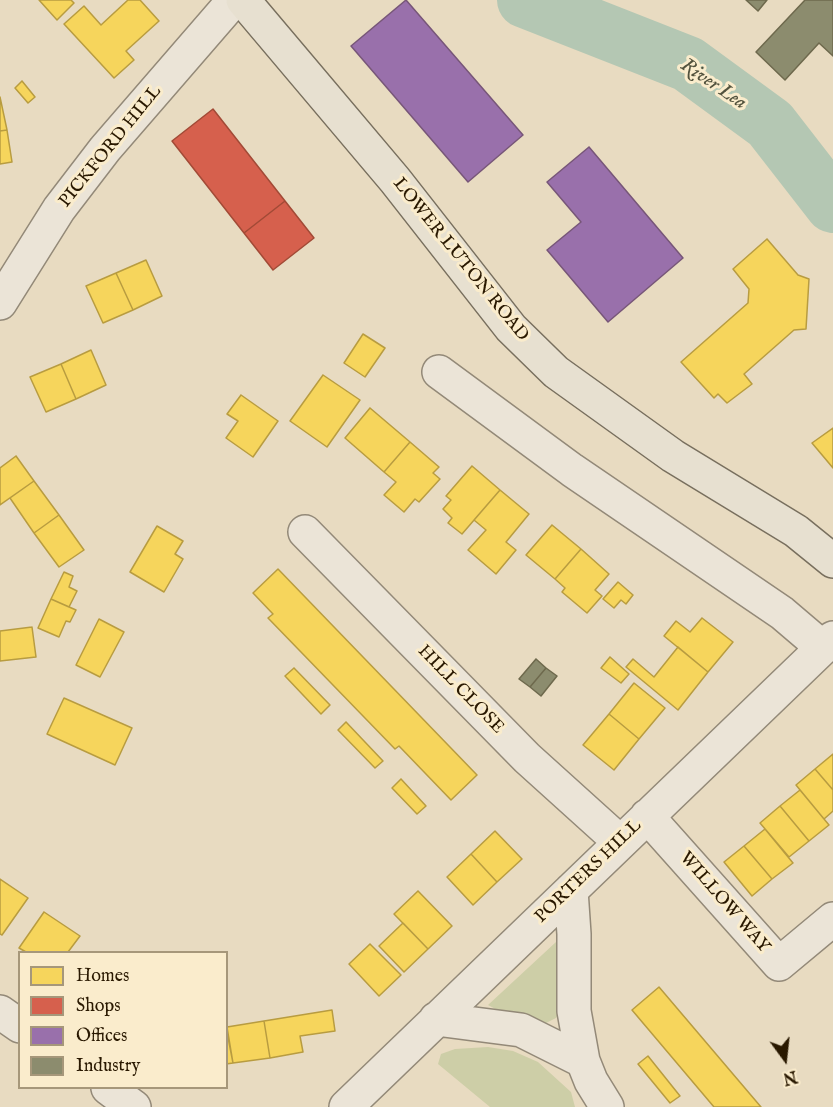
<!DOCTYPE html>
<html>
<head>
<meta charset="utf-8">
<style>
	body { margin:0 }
	#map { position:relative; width:833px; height:1107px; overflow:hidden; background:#e8dbc1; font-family:"IM FELL English",serif }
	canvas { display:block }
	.legend { position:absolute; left:18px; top:951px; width:210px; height:138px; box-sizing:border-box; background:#faeccc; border:2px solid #a6977a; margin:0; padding:8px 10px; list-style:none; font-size:18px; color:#291800 }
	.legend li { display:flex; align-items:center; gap:12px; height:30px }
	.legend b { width:30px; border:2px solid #a6977a }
	.north { position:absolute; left:755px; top:1029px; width:60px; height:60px; -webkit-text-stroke:4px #faeccc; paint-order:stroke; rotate:165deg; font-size:16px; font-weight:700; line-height:24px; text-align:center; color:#291800 }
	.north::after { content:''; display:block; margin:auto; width:21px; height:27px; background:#291800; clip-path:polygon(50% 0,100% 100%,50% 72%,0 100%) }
</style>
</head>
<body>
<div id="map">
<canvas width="833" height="1107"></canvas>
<ul class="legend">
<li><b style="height:16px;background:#f6d55c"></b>Homes</li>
<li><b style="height:16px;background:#d6604d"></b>Shops</li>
<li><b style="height:16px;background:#9970ab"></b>Offices</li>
<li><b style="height:16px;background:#8c8c6e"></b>Industry</li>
</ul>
<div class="north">N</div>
</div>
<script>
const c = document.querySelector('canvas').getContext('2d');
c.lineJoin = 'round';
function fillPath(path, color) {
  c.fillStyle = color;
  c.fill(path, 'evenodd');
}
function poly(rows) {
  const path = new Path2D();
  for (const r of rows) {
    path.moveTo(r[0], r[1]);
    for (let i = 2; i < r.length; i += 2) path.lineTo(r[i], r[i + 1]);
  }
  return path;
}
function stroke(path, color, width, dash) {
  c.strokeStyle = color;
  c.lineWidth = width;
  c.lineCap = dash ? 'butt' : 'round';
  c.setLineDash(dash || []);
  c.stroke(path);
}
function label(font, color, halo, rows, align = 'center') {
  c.font = font + ' "IM FELL English",serif';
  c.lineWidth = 6;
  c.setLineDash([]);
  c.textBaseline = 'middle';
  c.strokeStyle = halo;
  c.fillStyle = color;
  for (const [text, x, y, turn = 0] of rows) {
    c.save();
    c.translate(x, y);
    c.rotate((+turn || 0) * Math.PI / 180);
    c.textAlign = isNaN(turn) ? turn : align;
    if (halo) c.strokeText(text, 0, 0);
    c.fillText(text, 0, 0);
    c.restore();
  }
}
const green = poly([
	[556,942,560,1011,556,1018,544,1024,501,1012,488,1005],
	[488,1047,513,1051,538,1062,571,1092,575,1107,490,1107,438,1064,441,1054,455,1049]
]);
const homes = poly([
	[39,0,71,0,74,3,57,20,39,0],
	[128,0,140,0,159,21,126,51,134,60,114,78,64,24,84,6,101,25,128,0],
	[22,81,35,97,28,103,15,88,22,81],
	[0,97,7,130,0,131,0,97],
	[7,130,12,162,0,164,0,131,7,130],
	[767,239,798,275,809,279,806,329,794,330,744,374,752,384,727,403,718,394,714,398,681,362,748,303,749,289,733,269,767,239],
	[146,260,162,296,133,310,116,273,146,260],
	[116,273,133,310,103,323,86,286,116,273],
	[363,334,385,348,365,377,344,363,363,334],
	[91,350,106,385,76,399,61,364,91,350],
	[61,364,76,399,46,412,30,377,61,364],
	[323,375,360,400,327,447,290,421,323,375],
	[241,395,278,421,253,457,226,438,238,421,227,414,241,395],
	[370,408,410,442,384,472,345,438,370,408],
	[833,428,833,468,812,443,833,428],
	[410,442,439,467,433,473,440,479,419,502,415,499,404,512,384,495,396,482,384,472,410,442],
	[16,456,34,481,0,505,0,468,16,456],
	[472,466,500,490,462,534,448,523,452,518,443,509,451,500,446,496,472,466],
	[34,481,59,515,34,533,10,498,34,481],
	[500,490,529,514,506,542,516,550,496,574,468,550,486,530,474,520,500,490],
	[59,515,84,550,59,567,34,533,59,515],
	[552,525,581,549,555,579,526,555,552,525],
	[157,526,183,541,175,554,183,559,164,592,130,572,157,526],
	[581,549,609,574,595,590,602,596,587,613,562,592,565,588,555,579,581,549],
	[278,569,477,775,451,800,399,746,395,749,268,618,273,614,253,593,278,569],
	[64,572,73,576,69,587,77,591,69,607,51,599,64,572],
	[618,582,633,595,626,604,621,600,614,608,603,599,618,582],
	[51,599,76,610,70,622,66,621,59,637,38,628,51,599],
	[702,618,733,642,708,672,664,636,676,621,690,632,702,618],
	[99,619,124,632,100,677,76,665,99,619],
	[32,627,36,657,0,661,0,631,32,627],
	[678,647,708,672,678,710,626,667,633,659,654,677,678,647],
	[610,657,629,674,621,683,601,668,610,657],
	[294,668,330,705,321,714,285,676,294,668],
	[634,683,665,708,639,739,609,714,634,683],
	[64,698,132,728,115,765,47,734,64,698],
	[609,714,639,739,614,770,583,745,609,714],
	[346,722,383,761,375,768,338,730,346,722],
	[833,754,833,790,815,769,833,754],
	[815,769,833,790,833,811,824,819,796,785,815,769],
	[401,779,426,806,417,814,392,788,401,779],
	[800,790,829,825,809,841,780,806,800,790],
	[780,806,809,841,789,857,760,823,780,806],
	[765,829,793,863,772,879,744,846,765,829],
	[495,831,522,859,497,882,471,854,495,831],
	[744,846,772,879,752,896,724,862,744,846],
	[471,854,497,882,473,905,447,877,471,854],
	[0,879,28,898,2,935,0,934,0,879],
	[418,891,452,926,428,949,394,914,418,891],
	[44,912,80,936,68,952,26,952,19,948,44,912],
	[403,923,428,949,404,972,379,946,403,923],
	[370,944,401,975,379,996,349,964,370,944],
	[659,987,761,1107,714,1107,632,1010,659,987],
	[332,1010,335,1031,300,1036,303,1052,270,1058,264,1021,332,1010],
	[264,1021,270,1058,233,1063,227,1027,264,1021],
	[226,1027,233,1063,226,1064,226,1027],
	[648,1056,680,1096,670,1103,638,1064,648,1056]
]);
const shops = poly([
	[213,109,285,201,244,233,172,141,213,109],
	[285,201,314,238,273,270,244,233,285,201]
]);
const offices = poly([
	[406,0,523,135,468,182,351,46,406,0],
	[589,147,683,258,608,322,547,250,581,222,547,182,589,147]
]);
const industry = poly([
	[746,0,767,0,758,11,746,0],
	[805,0,833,0,833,56,819,43,785,80,756,52,805,0],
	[536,659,546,668,530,687,519,679,536,659],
	[546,668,557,676,541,696,530,687,546,668]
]);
const river = poly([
	[525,0,688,64,770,124,833,205]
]);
const minor = poly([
	[0,303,59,209,105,149,234,0],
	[439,372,572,470,782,613,823,648],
	[305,532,527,758,620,842],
	[647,816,779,964,833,919],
	[571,890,574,934,574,1011,583,1061,591,1081,607,1107],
	[0,1012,20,1026],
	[436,1019,521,1030,583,1061],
	[108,1088,134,1107],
	[346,1107,833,638]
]);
const major = poly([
	[243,0,395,180,511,328,556,372,673,456,796,531,833,561]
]);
const streetNames = [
	["PICKFORD HILL",111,147,-51],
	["LOWER LUTON ROAD",460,260,51],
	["HILL CLOSE",460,690,46],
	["PORTERS HILL",589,872,-44],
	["WILLOW WAY",724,903,49]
];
const waterNames = [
	["River Lea",713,85,34]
];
fillPath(green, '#cdcea7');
fillPath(homes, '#f6d55c');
stroke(homes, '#b89c40', 1.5);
fillPath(shops, '#d6604d');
stroke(shops, '#a24a36', 1.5);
fillPath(offices, '#9970ab');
stroke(offices, '#775678', 1.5);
fillPath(industry, '#8c8c6e');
stroke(industry, '#6e694d', 1.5);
stroke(river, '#b4c7b3', 56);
stroke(minor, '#938978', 36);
stroke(major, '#786f5e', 36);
stroke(minor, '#ebe4d7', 33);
stroke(major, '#e7e0d0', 33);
label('18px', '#291800', '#faeccc', streetNames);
label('italic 20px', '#52523d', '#faeccc', waterNames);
</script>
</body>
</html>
